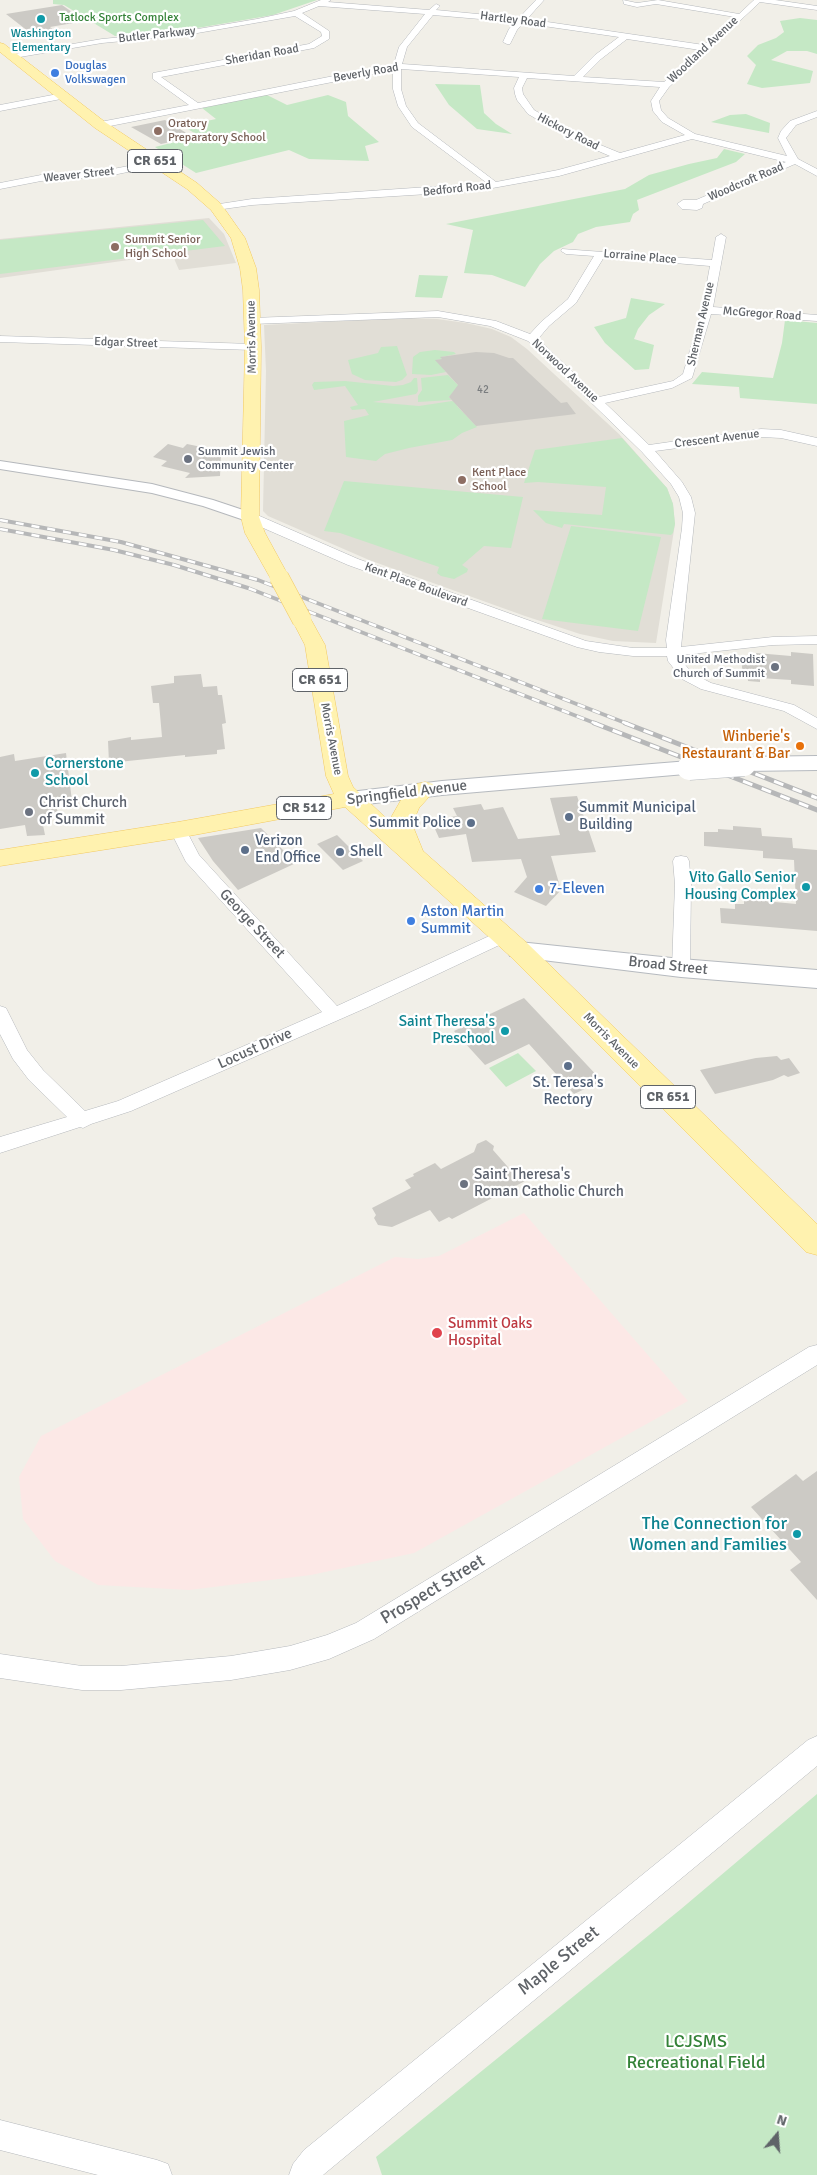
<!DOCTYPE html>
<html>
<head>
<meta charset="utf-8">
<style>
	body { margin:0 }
	#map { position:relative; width:817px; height:2175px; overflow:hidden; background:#f1efe8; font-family:Signika,sans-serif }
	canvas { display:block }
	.north { position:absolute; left:752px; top:2110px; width:50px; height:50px; -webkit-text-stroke:4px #fff; paint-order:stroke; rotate:18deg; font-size:14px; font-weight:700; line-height:20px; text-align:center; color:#5f6368 }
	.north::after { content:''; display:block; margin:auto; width:18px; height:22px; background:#5f6368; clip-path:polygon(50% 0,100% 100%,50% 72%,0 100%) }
</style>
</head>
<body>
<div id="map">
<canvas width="817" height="2175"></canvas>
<div class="north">N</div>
</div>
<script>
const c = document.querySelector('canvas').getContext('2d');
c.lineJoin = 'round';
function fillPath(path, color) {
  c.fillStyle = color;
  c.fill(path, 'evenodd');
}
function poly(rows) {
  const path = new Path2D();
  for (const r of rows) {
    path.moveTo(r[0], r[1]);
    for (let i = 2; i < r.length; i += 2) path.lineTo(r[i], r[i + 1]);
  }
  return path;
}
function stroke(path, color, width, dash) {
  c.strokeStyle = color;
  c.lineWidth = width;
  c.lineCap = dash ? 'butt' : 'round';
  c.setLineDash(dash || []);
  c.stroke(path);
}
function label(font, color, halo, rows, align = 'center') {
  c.font = font + ' Signika,sans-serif';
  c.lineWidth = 4.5;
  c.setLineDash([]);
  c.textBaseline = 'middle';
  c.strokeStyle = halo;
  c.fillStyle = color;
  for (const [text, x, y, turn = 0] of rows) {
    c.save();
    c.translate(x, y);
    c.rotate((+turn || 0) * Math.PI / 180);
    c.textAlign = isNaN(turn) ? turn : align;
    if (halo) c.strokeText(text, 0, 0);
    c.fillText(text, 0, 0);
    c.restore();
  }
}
const education = poly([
	[209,218,224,234,236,263,179,270,172,254,0,278,0,239],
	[405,318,437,319,466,323,492,329,511,337,527,349,619,434,667,488,673,504,675,524,656,643,613,641,580,634,525,616,369,560,268,516,263,511,266,371,264,325]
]);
const medical = poly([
	[524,1213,688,1401,414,1553,311,1575,189,1590,98,1585,55,1561,23,1519,19,1477,41,1436,395,1257,418,1259,439,1256]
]);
const green = poly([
	[53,0,317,0,273,15,180,31,115,36,64,5,53,4],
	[800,18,817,20,817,54,807,51,787,51,771,60,813,71,810,83,762,88,747,84,756,65,747,56,758,45,776,38,784,32,780,21],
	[435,84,480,85,484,113,496,124,512,134,477,129,449,105],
	[265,94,287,105,328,95,346,102,348,116,379,142,365,146,369,161,309,159,289,150,196,173,155,147,199,136,183,126,216,119,202,108],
	[746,114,770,123,769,133,711,122,730,115],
	[724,149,745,154,736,162,637,200,639,210,633,214,630,222,596,227,578,234,573,242,554,251,540,264,525,287,492,275,464,273,473,230,446,224,625,189,649,175,689,164,717,158],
	[203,220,225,246,0,274,0,240],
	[419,275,448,276,442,298,415,297],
	[631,298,665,304,649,315,638,329,634,339,654,345,649,369,635,370,605,343,594,327,626,318],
	[785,320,817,323,817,404,740,398,739,387,692,384,702,372,773,378,782,343],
	[397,346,407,375,402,380,396,382,365,380,352,374,348,360,378,353,381,347],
	[435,350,454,352,456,354,441,357,442,359,436,360,446,372,431,375,412,374,413,357,420,352],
	[448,375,462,389,454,391,449,397,451,400,418,402,418,396,422,390,421,378],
	[414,378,417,378,418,391,416,394,373,402,419,406,452,401,458,404,457,406,477,427,462,433,452,440,409,448,385,454,376,461,346,457,344,421,369,415,365,409,352,410,350,407,358,405,345,386,314,390,312,385,314,382,345,381,393,386,403,385,411,382],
	[622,438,667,488,673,504,675,524,673,533,671,535,564,524,562,528,546,523,533,510,602,515,606,487,538,482,524,483,535,450],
	[344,481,523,497,511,548,484,546,462,565,468,569,467,572,454,579,441,576,437,573,439,567,340,533,324,531],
	[571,526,661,537,638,631,542,619],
	[518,1053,536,1071,506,1087,489,1068],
	[817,1794,817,2175,382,2175,376,2157,681,1909]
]);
const building = poly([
	[62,5,85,21,50,27,55,31,33,35,6,14],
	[165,120,193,137,161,144,131,127],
	[476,352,494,353,509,358,513,358,561,403,567,402,576,414,476,426,449,397,458,385,435,360,442,359,440,357],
	[168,444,183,448,187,444,221,451,220,476,185,478,190,473,161,466,167,461,153,457],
	[791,652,813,654,814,686,791,684,791,680,760,678,760,682,748,681,748,676,742,675,742,659,756,660,756,653,791,656],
	[201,674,203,687,217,686,218,695,222,695,226,723,222,724,225,749,217,750,217,754,185,757,185,755,109,763,108,741,131,737,131,740,162,737,159,703,153,703,151,686,174,683,174,676],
	[66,753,72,801,56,804,58,814,47,822,48,824,43,825,45,835,27,836,25,825,0,829,0,757,14,754,15,761],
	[577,796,596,852,551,856,561,890,546,906,514,892,527,877,521,859,472,862,466,834,439,838,431,820,457,816,453,808,481,804,484,810,503,807,518,839,560,835,550,798],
	[733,826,761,828,762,836,792,838,793,848,817,850,817,931,721,923,720,908,735,909,735,904,744,904,744,899,796,904,794,860,763,858,763,851,704,846,704,832,718,832,718,829,733,830],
	[261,828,296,863,238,890,213,861,198,838],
	[337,835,363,861,343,870,317,844],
	[524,998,556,1032,602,1081,574,1094,529,1044,485,1065,454,1031],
	[777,1056,781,1060,789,1058,800,1073,788,1077,784,1075,773,1080,715,1094,700,1070,756,1058],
	[486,1140,494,1146,493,1150,515,1175,527,1180,452,1219,449,1217,439,1222,430,1210,392,1227,378,1225,374,1218,376,1215,372,1208,411,1188,405,1180,414,1176,413,1174,435,1163,441,1169,474,1152,477,1144],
	[817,1471,817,1600,790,1570,801,1562,751,1507,796,1474,803,1481]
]);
const minor = poly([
	[321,0,331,0,328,2,429,10,436,4,440,6,436,10,519,18,536,0,544,0,527,19,704,45,735,17,656,4,637,7,624,4,623,0,637,3,658,0,739,14,754,0,775,0,817,6,817,10,760,2,669,87,659,101,661,110,668,118,695,134,787,156,778,138,781,131,790,121,817,111,817,117,796,125,786,138,798,159,817,169,817,176,795,164,703,204,702,208,697,210,682,209,677,204,683,200,696,200,786,162,692,139,559,176,476,191,252,205,216,210,213,209,213,205,252,199,487,183,412,127,398,106,393,89,393,70,100,128,96,125,100,122,189,105,153,79,153,73,309,44,322,36,321,32,295,16,186,35,102,43,14,58,10,56,14,54,102,39,186,31,257,19,294,11,321,0],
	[319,6,425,14,399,47,394,64,198,103,161,77,314,48,329,39,329,31,302,13,319,6],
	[433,15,515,22,509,29,503,42,507,44,510,44,517,30,523,23,619,37,595,55,574,76,402,64,407,47,433,15],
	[627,39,700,50,664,82,583,77,601,59,627,39],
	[401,69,519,77,514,88,515,94,517,100,528,114,575,141,610,156,558,170,496,182,418,123,406,106,401,89,401,69],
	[527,78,660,87,651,101,653,111,662,122,685,135,620,153,581,137,534,110,523,94,522,88,527,78],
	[63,93,66,94,66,98,0,111,0,105,63,93],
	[159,160,164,163,162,165,108,176,41,181,0,189,0,183,41,175,108,170,159,160],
	[721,234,726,237,713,307,817,315,817,321,711,314,692,378,672,388,605,403,649,445,761,429,781,430,817,438,817,446,781,438,761,437,655,451,682,482,691,497,695,513,681,647,773,637,817,636,817,644,773,645,682,655,682,661,692,673,711,683,794,705,817,718,817,729,784,711,701,689,682,679,668,661,667,656,633,656,599,652,577,647,348,565,245,520,244,517,245,514,255,514,358,559,586,641,633,648,667,648,666,640,682,528,683,513,679,497,671,484,642,452,528,341,490,326,438,317,252,324,247,321,252,318,438,311,496,321,530,334,541,322,568,299,594,256,566,254,561,251,562,249,712,260,716,237,721,234],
	[604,257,710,266,702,310,683,374,673,381,599,397,538,339,549,326,576,303,604,257],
	[0,336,253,344,259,347,253,350,0,342,0,336],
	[178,825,184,826,199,855,337,1006,498,932,504,930,510,932,513,936,510,940,368,1007,131,1111,91,1124,83,1128,80,1127,0,1153,0,1137,67,1117,29,1080,13,1059,0,1034,0,1006,6,1008,27,1050,43,1070,85,1111,118,1101,322,1012,186,862,170,830,172,826,178,825],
	[681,856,687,857,689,861,691,884,690,968,687,972,681,974,675,972,672,968,675,884,673,861,675,857,681,856],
	[817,1345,817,1365,374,1639,329,1659,290,1670,231,1680,121,1690,82,1690,0,1678,0,1654,82,1666,121,1666,231,1656,290,1646,327,1635,356,1623,809,1347,817,1345],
	[817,1736,817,1766,323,2175,289,2175,293,2164,304,2150,808,1740,817,1736],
	[0,2120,157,2160,168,2164,172,2175,98,2175,0,2150,0,2120]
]);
const tertiary = poly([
	[0,461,152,484,213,500,255,514,258,517,255,520,250,522,203,506,152,493,0,469,0,461]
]);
const secondary = poly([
	[817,756,817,770,744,771,736,769,733,764,736,759,744,757,817,756],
	[689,761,697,763,700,768,697,773,442,795,350,806,342,804,339,799,342,794,350,792,442,781,689,761],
	[519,942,681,959,817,970,817,988,681,977,510,956,507,950,510,944,519,942]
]);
const primary = poly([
	[0,43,4,44,105,122,197,183,221,204,245,238,256,268,259,290,261,347,259,517,265,533,289,577,286,581,279,583,272,581,245,533,241,517,245,347,243,290,240,268,231,238,211,210,187,189,95,128,0,52,0,43],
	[302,614,309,616,325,645,348,776,353,787,389,821,401,800,417,784,425,782,433,784,436,789,419,808,412,824,423,851,528,944,817,1224,817,1255,806,1252,510,956,345,807,178,838,0,866,0,850,178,822,334,794,326,776,305,645,292,620,295,616,302,614]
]);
const railFar1 = poly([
	[0,520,121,542,258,580,628,724],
	[0,529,114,550,174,565,248,588,597,724]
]);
const rail = poly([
	[594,723,817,810],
	[625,723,817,798]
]);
const secondaryBridge = poly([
	[689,768,744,764]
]);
const primaryBridge = poly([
	[279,577,302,620]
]);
const markers = [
	[41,19,5,"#0f9aa8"],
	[55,73,5,"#3f7fe0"],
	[158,131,5,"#8d6e63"],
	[115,247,5,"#8d6e63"],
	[188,459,5,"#6b7280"],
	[462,480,5,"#8d6e63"],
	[775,667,5,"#6b7280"],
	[800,746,5,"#e8710a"],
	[35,773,5,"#0f9aa8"],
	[29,812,5,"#6b7280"],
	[569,817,5,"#5c6f8a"],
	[471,823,5,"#5c6f8a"],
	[245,850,5,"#5c6f8a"],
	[340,852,5,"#5c6f8a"],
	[806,887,5,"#0f9aa8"],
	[539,889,5,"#3f7fe0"],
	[411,921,5,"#3f7fe0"],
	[505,1031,5,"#0f9aa8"],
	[568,1066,5,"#5c6f8a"],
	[464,1184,5,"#6b7280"],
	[437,1333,6,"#e0444e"],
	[797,1534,5,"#0f9aa8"]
];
const farNumbernames = [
	["42",483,390]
];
const farParknames = [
	["Tatlock Sports Complex",119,18]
];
const farStreetnames = [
	["Hartley Road",513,20,7],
	["Butler Parkway",157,35,-6],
	["Woodland Avenue",703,50,-43],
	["Sheridan Road",262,55,-10],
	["Beverly Road",366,73,-10],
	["Hickory Road",568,132,27],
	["Weaver Street",79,175,-6],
	["Woodcroft Road",746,182,-23],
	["Bedford Road",457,189,-6],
	["Lorraine Place",640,257,5],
	["McGregor Road",762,314,4],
	["Sherman Avenue",701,324,-77],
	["Morris Avenue",252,337,-91],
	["Edgar Street",126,343,2],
	["Norwood Avenue",565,371,43],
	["Crescent Avenue",717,439,-7],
	["Kent Place Boulevard",416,585,20],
	["Morris Avenue",331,739,79],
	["Morris Avenue",611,1041,45]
];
const farCulturenames = [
	["Washington",41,34],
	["Elementary",41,48]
];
const farShopnames = [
	["Douglas",65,66],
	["Volkswagen",65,80]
];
const farEducationnames = [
	["Oratory",168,124],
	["Preparatory School",168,138],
	["Summit Senior",125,240],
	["High School",125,254],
	["Kent Place",472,473],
	["School",472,487]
];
const farWorshipnames = [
	["Summit Jewish",198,452],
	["Community Center",198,466],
	["United Methodist",765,660,"right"],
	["Church of Summit",765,674,"right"]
];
const shields = [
	[155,161,55],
	[320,680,55],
	[304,808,55],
	[668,1097,55]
];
const shieldNames = [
	["CR 651",155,161],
	["CR 651",320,680],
	["CR 512",304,808],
	["CR 651",668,1097]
];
const foodNames = [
	["Winberie's",790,737],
	["Restaurant & Bar",790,754]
];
const cultureNames = [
	["Cornerstone",45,764,"left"],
	["School",45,781,"left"],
	["Vito Gallo Senior",796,878],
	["Housing Complex",796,895],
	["Saint Theresa's",495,1022],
	["Preschool",495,1039]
];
const streetNames = [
	["Springfield Avenue",407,793,-7],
	["George Street",252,924,47],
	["Broad Street",668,966,6],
	["Locust Drive",255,1049,-24]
];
const worshipNames = [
	["Christ Church",39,803],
	["of Summit",39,820],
	["Saint Theresa's",474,1175],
	["Roman Catholic Church",474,1192]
];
const serviceNames = [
	["Summit Municipal",579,808],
	["Building",579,825],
	["Summit Police",461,823,"right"],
	["Verizon",255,841],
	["End Office",255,858],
	["Shell",350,852],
	["St. Teresa's",568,1083,"center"],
	["Rectory",568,1100,"center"]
];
const shopNames = [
	["7-Eleven",549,889],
	["Aston Martin",421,912],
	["Summit",421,929]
];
const healthNames = [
	["Summit Oaks",448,1324],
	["Hospital",448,1341]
];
const nearCulturenames = [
	["The Connection for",787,1524],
	["Women and Families",787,1545]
];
const nearStreetnames = [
	["Prospect Street",433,1590,-31],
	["Maple Street",559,1961,-39]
];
const nearParknames = [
	["LCJSMS",696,2042],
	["Recreational Field",696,2063]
];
fillPath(education, '#e1ded6');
fillPath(medical, '#fce8e6');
fillPath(green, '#c5e8c5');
fillPath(building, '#cccac5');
stroke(minor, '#b5b8bc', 1);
stroke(tertiary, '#b5b8bc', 2);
stroke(secondary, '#b6babf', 2);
stroke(primary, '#f2c960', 1);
fillPath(minor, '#fff');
fillPath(tertiary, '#fff');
fillPath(secondary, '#fff');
fillPath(primary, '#fff2af');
stroke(railFar1, '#b6b7b8', 4);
stroke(rail, '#b6b7b8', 5);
stroke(railFar1, '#fff', 2.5, [8]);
stroke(rail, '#fff', 3, [10]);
stroke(secondaryBridge, '#b6babf', 25, []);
stroke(primaryBridge, '#f2c960', 20, []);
stroke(secondaryBridge, '#fff', 24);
stroke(primaryBridge, '#fff2af', 19);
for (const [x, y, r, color] of markers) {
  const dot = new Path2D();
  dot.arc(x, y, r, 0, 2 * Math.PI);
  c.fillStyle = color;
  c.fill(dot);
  stroke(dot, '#fff', 2);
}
label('11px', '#7a7d7f', null, farNumbernames);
label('12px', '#348238', '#fff', farParknames);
label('12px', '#5f6368', '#fff', farStreetnames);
label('12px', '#0d838f', '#fff', farCulturenames);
label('12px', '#366cbe', '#fff', farShopnames, 'left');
label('12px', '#785e54', '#fff', farEducationnames, 'left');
label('12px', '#5b616d', '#fff', farWorshipnames, 'left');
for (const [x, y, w] of shields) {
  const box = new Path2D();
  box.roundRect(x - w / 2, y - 11.5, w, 23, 4);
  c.fillStyle = '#fff';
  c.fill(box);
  stroke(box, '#5f6368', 1);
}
label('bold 14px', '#5f6368', null, shieldNames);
label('15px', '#c56008', '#fff', foodNames, 'right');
label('15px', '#0d838f', '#fff', cultureNames, 'right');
label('15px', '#5f6368', '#fff', streetNames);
label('15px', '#5b616d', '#fff', worshipNames, 'left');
label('15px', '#4e5e75', '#fff', serviceNames, 'left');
label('15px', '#366cbe', '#fff', shopNames, 'left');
label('15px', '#be3a42', '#fff', healthNames, 'left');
label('18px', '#0d838f', '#fff', nearCulturenames, 'right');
label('18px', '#5f6368', '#fff', nearStreetnames);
label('18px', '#348238', '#fff', nearParknames);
</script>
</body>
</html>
